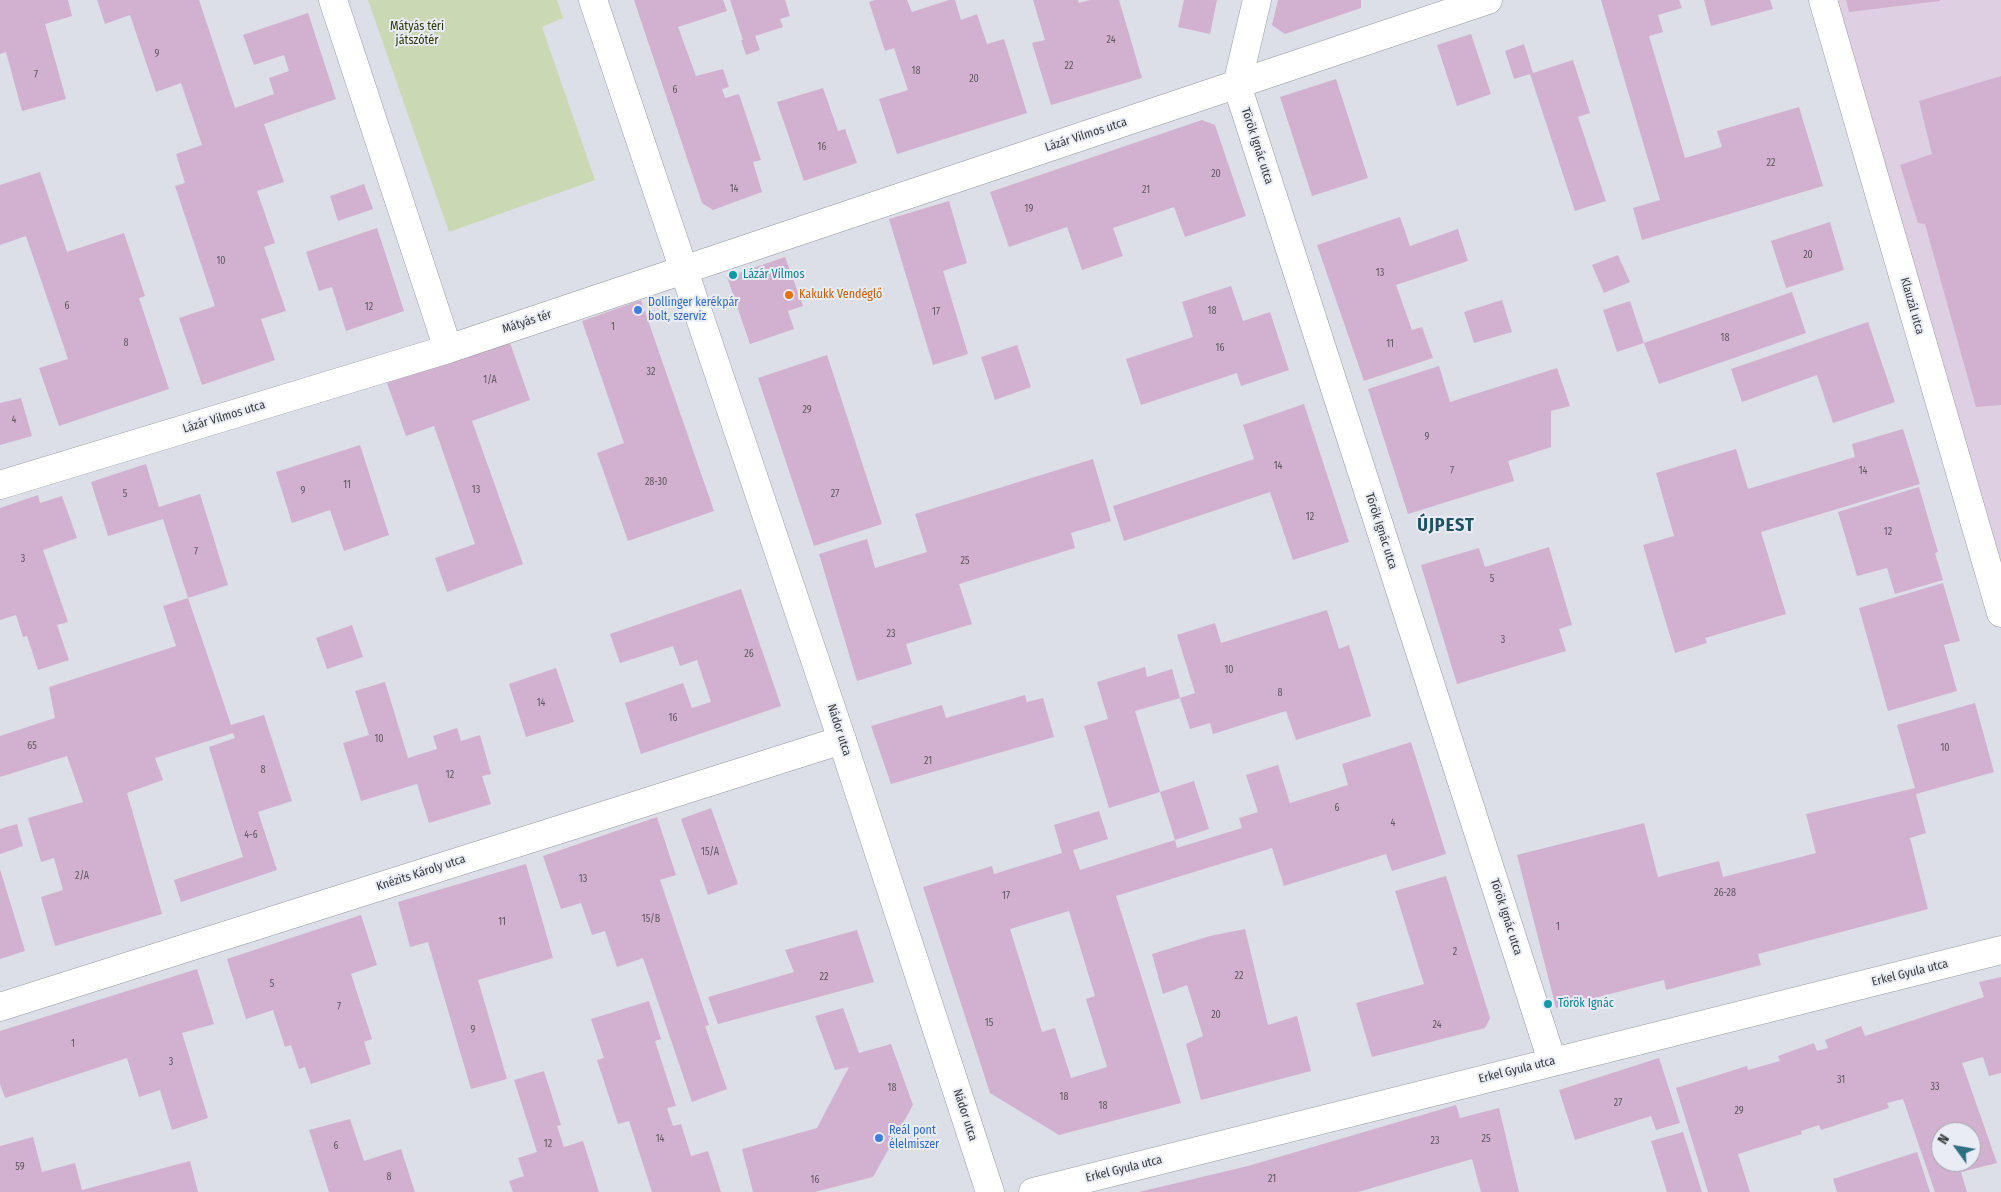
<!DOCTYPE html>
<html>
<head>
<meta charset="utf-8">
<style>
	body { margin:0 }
	#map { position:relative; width:2001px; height:1192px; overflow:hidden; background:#dcdfe7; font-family:"Fira Sans Condensed",sans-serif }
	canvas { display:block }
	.north { position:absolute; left:1931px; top:1122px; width:50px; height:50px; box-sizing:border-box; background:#e9ecf4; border:1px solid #a3a5ab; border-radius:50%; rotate:302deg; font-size:14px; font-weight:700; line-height:20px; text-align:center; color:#3a3b3e }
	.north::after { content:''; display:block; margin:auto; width:18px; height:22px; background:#2f6e83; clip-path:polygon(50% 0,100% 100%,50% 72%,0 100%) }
</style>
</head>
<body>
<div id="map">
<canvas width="2001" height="1192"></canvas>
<div class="north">N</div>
</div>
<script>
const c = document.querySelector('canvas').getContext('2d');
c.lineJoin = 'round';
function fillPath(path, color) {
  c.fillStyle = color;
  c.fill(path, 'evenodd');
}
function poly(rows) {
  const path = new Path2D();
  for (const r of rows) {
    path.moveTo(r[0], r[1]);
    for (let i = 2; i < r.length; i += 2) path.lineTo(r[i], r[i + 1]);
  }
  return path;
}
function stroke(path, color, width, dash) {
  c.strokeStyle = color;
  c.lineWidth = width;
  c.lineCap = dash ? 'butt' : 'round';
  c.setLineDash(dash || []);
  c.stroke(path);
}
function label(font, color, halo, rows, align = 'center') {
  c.font = font + ' "Fira Sans Condensed",sans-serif';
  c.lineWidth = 4;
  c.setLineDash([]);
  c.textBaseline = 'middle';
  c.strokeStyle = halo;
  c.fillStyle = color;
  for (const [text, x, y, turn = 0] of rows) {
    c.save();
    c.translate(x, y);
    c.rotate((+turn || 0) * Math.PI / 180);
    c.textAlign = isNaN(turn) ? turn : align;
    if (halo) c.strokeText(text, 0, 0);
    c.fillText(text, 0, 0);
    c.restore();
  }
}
const commercial = poly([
	[1835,0,2001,0,2001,561]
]);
const green = poly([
	[368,0,557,0,563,18,542,27,595,180,449,232]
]);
const building = poly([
	[0,0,68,0,72,16,45,24,66,99,22,111,6,52,0,54],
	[97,0,199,0,235,108,274,94,269,78,289,71,284,55,254,65,243,35,308,13,336,99,264,124,284,182,257,191,275,243,264,247,286,311,261,319,275,360,202,385,179,318,215,306,175,186,185,183,176,154,202,145,181,83,156,92,130,15,105,24],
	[634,0,723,0,727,11,678,27,696,76,723,69,729,87,722,89,725,98,739,94,761,160,753,162,762,192,713,210,702,203],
	[730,0,785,0,790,16,780,19,783,27,755,36,760,50,746,55,741,40,743,40],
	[875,0,907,0,912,12,949,0,955,0,961,20,977,14,987,44,1004,39,1027,113,897,154,879,99,908,90,894,48,885,51,869,2],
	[1033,0,1078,0,1079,3,1090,0,1119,0,1142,78,1051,105,1032,43,1045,40],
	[1184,0,1217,0,1210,34,1178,27],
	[1278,0,1361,0,1361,8,1285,34,1272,25],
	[1601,0,1679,0,1682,8,1658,15,1663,32,1649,36,1685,158,1722,147,1717,131,1799,107,1823,186,1642,240,1633,208,1660,200],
	[1704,0,1770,0,1773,9,1711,26],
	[1846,0,1940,0,1940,1,1849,12],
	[1471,34,1491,94,1457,106,1437,45],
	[1524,44,1533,73,1573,60,1590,113,1578,117,1606,201,1575,211,1530,74,1514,79,1505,51],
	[2001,76,2001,405,1976,407,1925,224,1918,223,1900,165,1932,154,1919,101],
	[1336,79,1368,178,1312,196,1280,97],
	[823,88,838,131,845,129,857,163,804,181,777,102],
	[1202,120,1215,125,1246,216,1185,237,1174,207,1113,228,1123,256,1082,270,1067,227,1009,247,990,192],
	[40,172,67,252,124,233,145,296,139,298,169,389,59,426,39,368,68,359,26,236,0,245,0,185],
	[364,184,373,209,338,221,330,196],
	[949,201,967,263,943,271,968,354,933,365,889,219],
	[1400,217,1410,246,1458,229,1468,261,1396,285,1412,330,1422,327,1433,358,1364,381,1317,245],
	[1830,222,1844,270,1786,288,1771,241],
	[377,228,404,311,346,331,332,287,319,291,306,252],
	[1618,255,1630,282,1604,293,1592,265],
	[785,257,803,306,788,311,794,329,750,344,727,277],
	[1231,286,1243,321,1270,312,1289,370,1241,386,1237,373,1141,405,1126,359,1193,337,1182,302],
	[1792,292,1806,333,1659,384,1644,343,1617,352,1603,310,1630,301,1644,343],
	[641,300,714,511,628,541,597,453,624,443,582,321],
	[1502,300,1512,332,1474,343,1464,312],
	[1868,322,1895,402,1833,423,1817,375,1742,402,1731,369],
	[509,340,530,400,472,421,523,564,447,592,435,558,475,544,434,426,406,436,387,383],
	[1017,345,1031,387,995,400,981,357],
	[827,355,882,524,814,546,758,378],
	[1439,366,1450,402,1557,368,1570,406,1551,411,1551,447,1508,461,1514,481,1408,514,1368,389],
	[21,398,32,436,0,445,0,403],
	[1304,404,1349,542,1293,560,1270,492,1124,541,1113,506,1254,459,1243,425],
	[1903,429,1920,484,1761,532,1786,614,1705,638,1707,643,1675,653,1643,545,1674,536,1656,473,1736,449,1748,489,1855,457,1852,444],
	[360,445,389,535,344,551,330,510,292,523,276,472],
	[1093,459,1111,521,1071,533,1075,548,959,584,972,624,906,644,912,664,857,681,819,554,867,539,875,568,927,552,915,514],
	[146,464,159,507,200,494,228,585,188,598,163,519,108,536,91,482],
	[1919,487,1938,552,1935,553,1943,580,1895,594,1887,568,1857,576,1838,512],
	[38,495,40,503,62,496,77,538,43,550,68,622,57,625,69,660,38,670,27,636,23,637,16,615,0,620,0,508],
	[1549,547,1572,625,1559,629,1566,651,1457,684,1421,565,1479,548,1485,567],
	[1943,583,1960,641,1944,645,1957,691,1888,711,1859,608],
	[741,589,781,706,641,754,625,703,683,683,692,708,711,702,697,660,680,666,673,646,620,663,610,634],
	[188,598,231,725,264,715,292,801,258,812,277,870,181,902,174,880,243,857,209,747,235,738,233,733,155,758,163,780,127,793,162,914,55,946,41,897,63,890,54,858,41,862,28,818,83,802,67,756,0,777,0,736,55,718,49,687,176,646,163,606],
	[1327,610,1339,649,1349,645,1371,716,1296,740,1286,711,1213,734,1210,723,1190,729,1180,698,1195,693,1177,635,1215,623,1221,643],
	[352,625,363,657,327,669,316,638],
	[1145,667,1147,677,1172,669,1180,698,1135,711,1160,792,1109,808,1084,726,1108,719,1097,682],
	[556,668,574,722,526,737,509,684],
	[385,682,408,758,437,749,433,736,457,728,461,741,480,735,491,774,482,776,491,804,429,823,417,784,361,801,343,743,369,735,355,691],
	[1025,695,1027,702,1043,698,1054,737,891,784,871,726,942,705,946,718],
	[1975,703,1994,772,1916,794,1926,833,1910,838,1928,909,1758,954,1761,965,1666,990,1664,980,1556,1008,1517,855,1644,823,1658,877,1719,861,1723,877,1816,853,1806,814,1915,788,1897,725],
	[1411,742,1446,854,1392,871,1386,854,1284,886,1272,848,1116,896,1181,1103,1059,1135,990,1093,923,887,992,866,994,874,1062,853,1054,825,1099,811,1108,839,1073,850,1080,870,1175,840,1177,848,1242,828,1239,818,1258,812,1246,775,1278,765,1290,803,1348,785,1342,764],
	[1069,911,1095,996,1086,999,1107,1067,1071,1078,1055,1028,1042,1032,1010,929],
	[1194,781,1209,829,1175,840,1160,792],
	[711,808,738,884,708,895,681,819],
	[657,817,676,875,660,880,709,1025,705,1026,727,1089,692,1102,643,958,617,967,605,931,592,935,581,903,561,909,543,856],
	[17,824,23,846,0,854,0,829],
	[526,864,553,958,478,980,507,1079,471,1089,428,942,410,947,398,902],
	[0,869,25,951,0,959],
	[1446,876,1490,1018,1485,1028,1372,1057,1356,1003,1424,984,1395,891],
	[361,915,377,965,351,974,372,1039,364,1042,371,1064,311,1084,305,1067,299,1069,291,1045,285,1047,273,1010,246,1019,227,959],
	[1245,929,1268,1025,1297,1016,1311,1071,1201,1100,1186,1044,1203,1036,1187,985,1163,994,1152,954,1210,936],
	[857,930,874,982,718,1024,708,997,794,972,785,950],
	[197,969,214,1024,182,1033,208,1118,172,1130,160,1090,139,1097,127,1058,5,1098,0,1084,0,1031],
	[2001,977,2001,1073,1989,1076,1983,1057,1962,1063,1997,1163,1961,1172,1967,1192,1935,1192,1903,1099,1887,1103,1889,1108,1821,1130,1819,1125,1801,1131,1802,1134,1738,1154,1750,1192,1708,1192,1676,1088,1747,1066,1748,1070,1780,1061,1778,1056,1814,1043,1817,1051,1828,1048,1825,1040,1861,1026,1865,1036,1984,997,1979,982],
	[1941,1132,1971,1132,1971,1162,1941,1162],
	[649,1001,661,1039,655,1041,676,1106,667,1108,673,1126,681,1124,691,1156,708,1151,721,1192,652,1192,629,1121,618,1124,597,1060,604,1058,591,1019],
	[843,1008,859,1053,891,1044,913,1105,873,1177,815,1192,753,1192,742,1149,817,1128,849,1067,835,1070,815,1016],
	[1659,1058,1680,1123,1656,1130,1651,1116,1575,1140,1559,1090],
	[544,1071,561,1125,557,1126,564,1147,583,1141,599,1192,513,1192,509,1181,524,1176,518,1158,537,1152,514,1080],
	[1456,1105,1460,1118,1499,1108,1519,1192,1481,1192,1472,1159,1358,1192,1139,1192,1248,1166],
	[350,1119,364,1161,401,1149,415,1192,329,1192,309,1130],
	[1683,1132,1702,1192,1667,1192,1651,1141],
	[33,1137,42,1172,75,1163,82,1190,190,1161,198,1192,0,1192,0,1146],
	[1917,1152,1930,1192,1837,1192,1833,1179]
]);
const minor = poly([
	[333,0,448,349],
	[1257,0,1237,85,1552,1061],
	[1823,0,2001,613],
	[0,485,448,349,1488,0],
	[0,1007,842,740],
	[1033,1192,2001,950]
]);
const tertiary = poly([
	[593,0,842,740,990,1192]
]);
const markers = [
	[733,275,5,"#0f9aa8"],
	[789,295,5,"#e8710a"],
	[638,310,5,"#3f7fe0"],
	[1548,1004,5,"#0f9aa8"],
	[879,1138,5,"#3f7fe0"]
];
const numberNames = [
	["24",1111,40],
	["9",157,54],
	["22",1069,66],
	["18",916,71],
	["7",36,75],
	["20",974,79],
	["6",675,90],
	["16",822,147],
	["22",1771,163],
	["20",1216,174],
	["14",734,189],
	["21",1146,190],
	["19",1029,209],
	["20",1808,255],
	["10",221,261],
	["13",1380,273],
	["6",67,306],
	["12",369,307],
	["18",1212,311],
	["17",936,312],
	["1",613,327],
	["18",1725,338],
	["8",126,343],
	["11",1390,344],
	["16",1220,348],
	["32",651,372],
	["1/A",490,380],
	["29",807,410],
	["4",14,420],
	["9",1427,437],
	["14",1278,466],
	["7",1452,471],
	["14",1863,471],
	["28-30",656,482],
	["11",347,485],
	["13",476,490],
	["9",303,491],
	["5",125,494],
	["27",835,494],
	["12",1310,517],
	["12",1888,532],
	["7",196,552],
	["3",23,559],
	["25",965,561],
	["5",1492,579],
	["23",891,634],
	["3",1503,640],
	["26",749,654],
	["10",1229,670],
	["8",1280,693],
	["14",541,703],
	["16",673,718],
	["10",379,739],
	["65",32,746],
	["10",1945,748],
	["21",928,761],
	["8",263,770],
	["12",450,775],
	["6",1337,808],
	["4",1393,823],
	["4-6",251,835],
	["15/A",710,852],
	["2/A",82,876],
	["13",583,879],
	["26-28",1725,893],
	["17",1006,896],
	["15/B",651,919],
	["11",502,922],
	["1",1558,927],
	["2",1455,952],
	["22",1239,976],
	["22",824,977],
	["5",272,984],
	["7",339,1007],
	["20",1216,1015],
	["15",989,1023],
	["24",1437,1025],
	["9",473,1030],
	["1",73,1044],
	["3",171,1062],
	["31",1841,1080],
	["33",1935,1087],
	["18",892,1088],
	["18",1064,1097],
	["27",1618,1103],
	["18",1103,1106],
	["29",1739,1111],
	["14",660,1139],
	["25",1486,1139],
	["23",1435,1141],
	["12",548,1144],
	["6",336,1146],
	["59",20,1167],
	["8",389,1177],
	["21",1272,1179],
	["16",815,1180]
];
const parkNames = [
	["Mátyás téri",417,27],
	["játszótér",417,41]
];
const streetNames = [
	["Lázár Vilmos utca",1086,135,-18],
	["Török Ignác utca",1257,146,72],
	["Klauzál utca",1912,306,74],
	["Mátyás tér",527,322,-18],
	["Lázár Vilmos utca",224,417,-17],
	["Török Ignác utca",1381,531,72],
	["Nádor utca",839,730,72],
	["Knézits Károly utca",421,873,-18],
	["Török Ignác utca",1506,917,72],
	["Erkel Gyula utca",1910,973,-14],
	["Erkel Gyula utca",1517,1070,-14],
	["Nádor utca",965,1115,72],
	["Erkel Gyula utca",1124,1169,-14]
];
const cultureNames = [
	["Lázár Vilmos",743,275],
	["Török Ignác",1558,1004]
];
const foodNames = [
	["Kakukk Vendéglő",799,295]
];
const shopNames = [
	["Dollinger kerékpár",648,303],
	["bolt, szerviz",648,317],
	["Reál pont",889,1131],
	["élelmiszer",889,1145]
];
const districtNames = [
	["ÚJPEST",1446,526]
];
fillPath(commercial, '#dfcfe2');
fillPath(green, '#cad8b3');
fillPath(building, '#d1b1cf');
stroke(minor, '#95979f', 29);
stroke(tertiary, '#95979f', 29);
stroke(minor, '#fff', 28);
stroke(tertiary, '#fff', 28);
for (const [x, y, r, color] of markers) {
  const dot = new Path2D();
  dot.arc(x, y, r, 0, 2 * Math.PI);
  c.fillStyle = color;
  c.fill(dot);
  stroke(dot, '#e9ecf4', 2);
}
label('10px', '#605862', null, numberNames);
label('12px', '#29360a', '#e9ecf4', parkNames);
label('12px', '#3a3b3e', '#e9ecf4', streetNames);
label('12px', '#0d838f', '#e9ecf4', cultureNames, 'left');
label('12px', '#c56008', '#e9ecf4', foodNames, 'left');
label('12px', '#366cbe', '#e9ecf4', shopNames, 'left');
c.letterSpacing = '1px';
label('bold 18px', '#1f5162', '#e9ecf4', districtNames);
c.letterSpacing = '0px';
</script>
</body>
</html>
